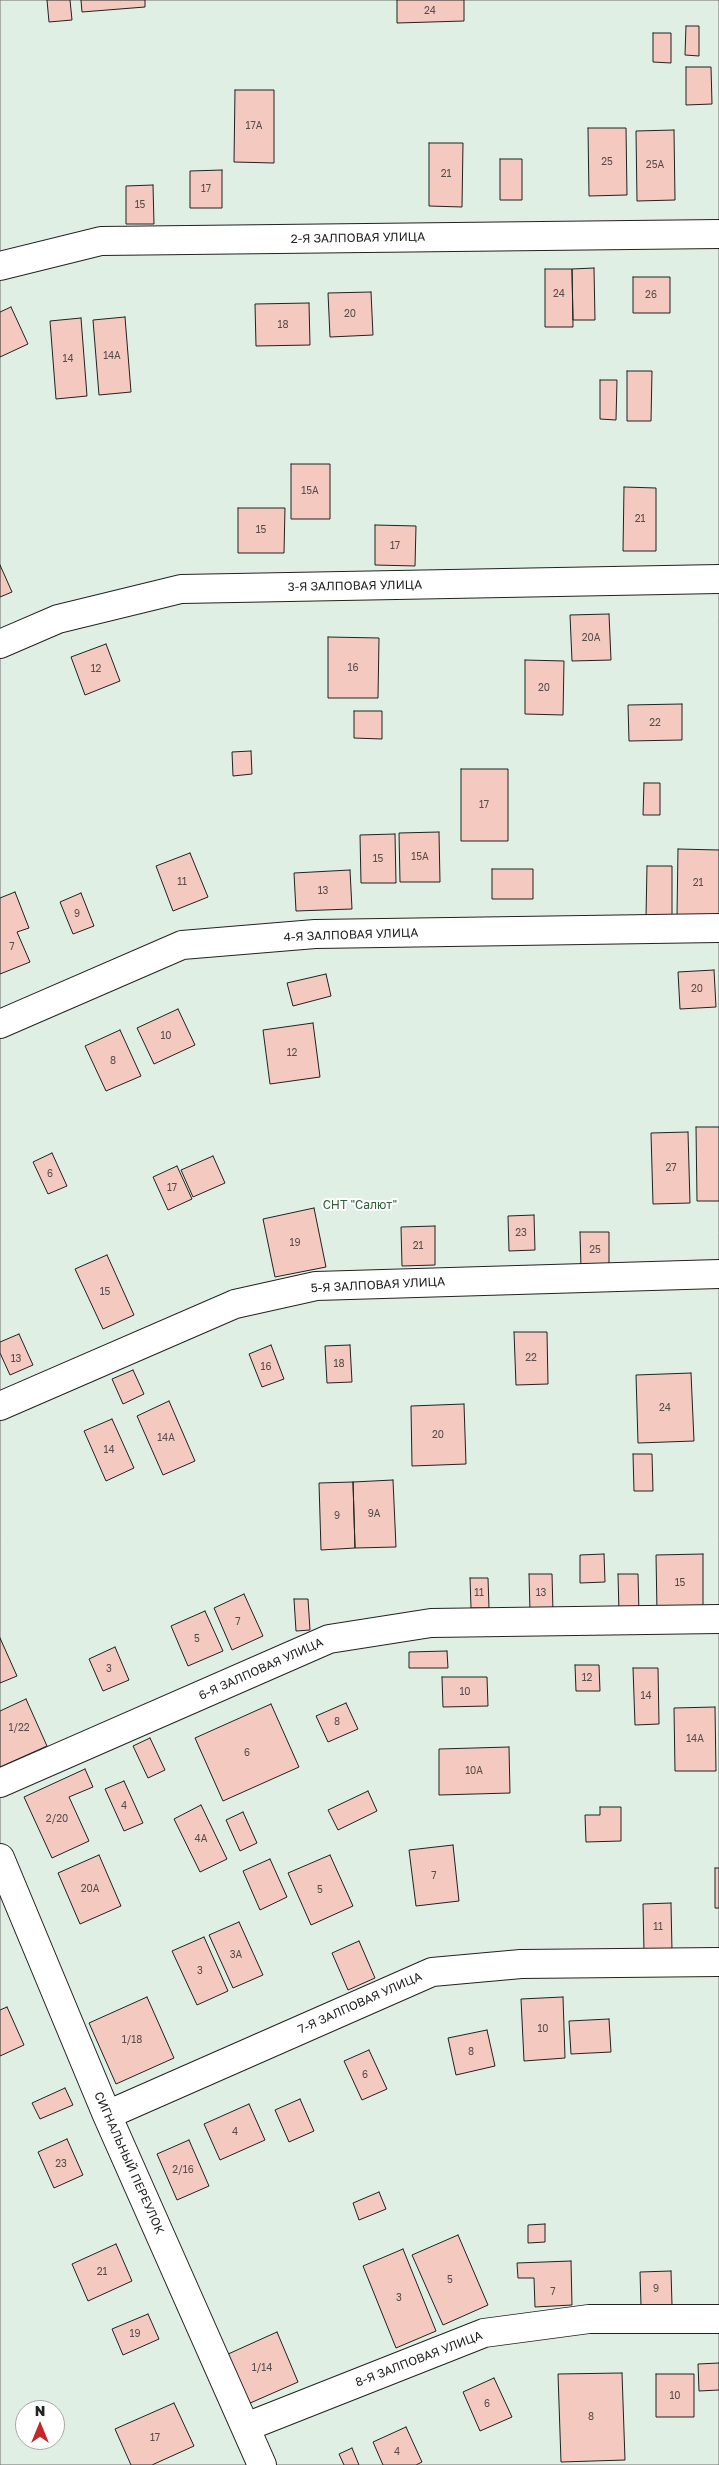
<!DOCTYPE html>
<html>
<head>
<meta charset="utf-8">
<style>
	body { margin:0 }
	#map { position:relative; width:719px; height:2465px; overflow:hidden; background:#fff; font-family:"Golos Text",sans-serif }
	canvas { display:block }
	.north { position:absolute; left:15px; top:2400px; width:50px; height:50px; box-sizing:border-box; background:#fff; border:1px solid #a7a7a7; border-radius:50%; rotate:0deg; font-size:14px; font-weight:700; line-height:20px; text-align:center; color:#222 }
	.north::after { content:''; display:block; margin:auto; width:18px; height:22px; background:#c62828; clip-path:polygon(50% 0,100% 100%,50% 72%,0 100%) }
</style>
</head>
<body>
<div id="map">
<canvas width="719" height="2465"></canvas>
<div class="north">N</div>
</div>
<script>
const c = document.querySelector('canvas').getContext('2d');
c.lineJoin = 'round';
function fillPath(path, color) {
  c.fillStyle = color;
  c.fill(path, 'evenodd');
}
function poly(rows) {
  const path = new Path2D();
  for (const r of rows) {
    path.moveTo(r[0], r[1]);
    for (let i = 2; i < r.length; i += 2) path.lineTo(r[i], r[i + 1]);
  }
  return path;
}
function stroke(path, color, width, dash) {
  c.strokeStyle = color;
  c.lineWidth = width;
  c.lineCap = dash ? 'butt' : 'round';
  c.setLineDash(dash || []);
  c.stroke(path);
}
function label(font, color, halo, rows, align = 'center') {
  c.font = font + ' "Golos Text",sans-serif';
  c.lineWidth = 4;
  c.setLineDash([]);
  c.textBaseline = 'middle';
  c.strokeStyle = halo;
  c.fillStyle = color;
  for (const [text, x, y, turn = 0] of rows) {
    c.save();
    c.translate(x, y);
    c.rotate((+turn || 0) * Math.PI / 180);
    c.textAlign = isNaN(turn) ? turn : align;
    if (halo) c.strokeText(text, 0, 0);
    c.fillText(text, 0, 0);
    c.restore();
  }
}
const green = poly([
	[0,0,719,0,719,2465,0,2465,0,0],
	[25,2410,55,2410,55,2440,25,2440,25,2410]
]);
const building = poly([
	[47,0,70,0,72,20,49,22,47,0],
	[81,0,145,0,145,7,82,12,81,0],
	[397,0,464,0,464,21,397,23,397,0],
	[686,26,699,26,699,56,685,55,686,26],
	[653,33,671,33,671,63,653,62,653,33],
	[686,67,711,67,712,104,686,105,686,67],
	[235,90,274,90,274,163,234,162,235,90],
	[588,128,626,128,627,195,589,196,588,128],
	[674,130,675,200,637,201,636,131,674,130],
	[429,143,463,143,462,207,429,206,429,143],
	[500,159,522,159,522,200,500,200,500,159],
	[222,170,222,208,190,208,190,171,222,170],
	[153,185,154,224,126,224,126,186,153,185],
	[594,268,595,320,573,320,572,269,594,268],
	[545,269,572,269,573,327,545,327,545,269],
	[633,277,670,277,670,313,633,313,633,277],
	[371,292,373,335,330,337,328,293,371,292],
	[309,303,310,345,256,346,255,304,309,303],
	[11,307,28,344,0,357,0,312,11,307],
	[125,317,131,392,99,395,93,320,125,317],
	[81,318,87,396,56,399,50,321,81,318],
	[627,371,652,371,651,421,627,421,627,371],
	[600,380,617,380,616,420,600,419,600,380],
	[291,464,330,464,330,519,291,519,291,464],
	[624,487,656,488,656,551,623,551,624,487],
	[238,508,285,508,284,553,238,553,238,508],
	[375,525,416,526,415,566,375,565,375,525],
	[0,565,12,592,0,597,0,565],
	[609,614,611,660,572,661,570,615,609,614],
	[328,637,379,638,378,698,328,698,328,637],
	[106,644,120,681,85,695,71,657,106,644],
	[525,660,564,661,563,715,525,714,525,660],
	[682,704,682,740,629,741,628,705,682,704],
	[354,711,382,711,382,739,354,738,354,711],
	[251,751,252,774,233,776,232,752,251,751],
	[461,769,508,769,508,841,461,841,461,769],
	[644,783,660,783,660,815,643,815,644,783],
	[439,832,440,882,400,882,399,833,439,832],
	[395,834,396,883,361,883,360,835,395,834],
	[678,849,719,850,719,916,677,916,678,849],
	[190,853,208,897,173,911,156,866,190,853],
	[647,866,672,866,672,917,646,917,647,866],
	[492,869,533,869,533,899,492,899,492,869],
	[350,870,352,909,296,911,294,873,350,870],
	[15,892,29,928,17,932,30,962,0,974,0,898,15,892],
	[81,893,94,926,73,934,60,902,81,893],
	[714,970,716,1007,680,1009,678,972,714,970],
	[326,974,331,996,293,1006,287,983,326,974],
	[178,1009,195,1045,154,1064,137,1028,178,1009],
	[313,1023,320,1077,270,1084,263,1030,313,1023],
	[120,1030,141,1076,106,1091,85,1046,120,1030],
	[696,1127,719,1127,719,1201,697,1201,696,1127],
	[688,1132,690,1203,653,1204,651,1133,688,1132],
	[52,1153,67,1186,48,1194,33,1162,52,1153],
	[213,1156,225,1183,193,1197,181,1170,213,1156],
	[177,1166,192,1199,168,1210,153,1177,177,1166],
	[314,1208,326,1267,275,1277,263,1219,314,1208],
	[534,1215,535,1250,509,1251,508,1216,534,1215],
	[435,1226,435,1265,402,1266,401,1227,435,1226],
	[580,1232,609,1232,609,1268,581,1269,580,1232],
	[107,1255,134,1315,103,1329,75,1269,107,1255],
	[514,1332,547,1332,548,1384,516,1385,514,1332],
	[19,1334,33,1365,10,1375,0,1353,0,1342,19,1334],
	[271,1345,284,1379,262,1387,249,1354,271,1345],
	[350,1345,352,1382,327,1383,325,1346,350,1345],
	[133,1370,144,1394,123,1404,112,1379,133,1370],
	[691,1373,694,1441,638,1443,636,1375,691,1373],
	[169,1401,195,1461,163,1475,137,1416,169,1401],
	[464,1404,466,1464,412,1466,411,1406,464,1404],
	[112,1419,134,1468,106,1481,84,1431,112,1419],
	[633,1454,652,1454,653,1491,634,1491,633,1454],
	[393,1480,396,1547,355,1548,353,1482,393,1480],
	[353,1482,355,1548,321,1550,319,1483,353,1482],
	[604,1554,605,1582,580,1583,580,1555,604,1554],
	[703,1554,703,1611,657,1612,656,1555,703,1554],
	[529,1574,552,1574,553,1612,530,1612,529,1574],
	[618,1574,638,1574,639,1613,619,1613,618,1574],
	[470,1578,488,1578,489,1608,471,1608,470,1578],
	[244,1594,263,1636,232,1650,214,1608,244,1594],
	[294,1599,308,1599,310,1630,296,1631,294,1599],
	[205,1611,223,1651,188,1666,171,1626,205,1611],
	[0,1638,17,1676,0,1683,0,1638],
	[115,1647,129,1680,103,1691,89,1659,115,1647],
	[447,1651,448,1668,409,1668,409,1652,447,1651],
	[575,1665,599,1665,600,1691,576,1691,575,1665],
	[633,1668,658,1668,659,1724,635,1725,633,1668],
	[442,1677,487,1677,488,1706,443,1707,442,1677],
	[26,1699,47,1746,0,1767,0,1711,26,1699],
	[346,1703,358,1729,328,1742,316,1716,346,1703],
	[271,1704,299,1767,223,1801,195,1738,271,1704],
	[715,1707,716,1771,675,1771,674,1708,715,1707],
	[150,1738,165,1770,148,1778,133,1746,150,1738],
	[509,1747,510,1793,439,1795,439,1749,509,1747],
	[85,1769,93,1787,69,1797,89,1841,52,1858,24,1797,85,1769],
	[124,1781,143,1823,124,1831,105,1789,124,1781],
	[368,1791,377,1811,338,1830,328,1810,368,1791],
	[201,1805,227,1859,200,1872,174,1819,201,1805],
	[600,1807,621,1807,621,1841,586,1842,585,1815,600,1815,600,1807],
	[243,1812,257,1843,240,1851,226,1820,243,1812],
	[453,1845,459,1901,416,1906,409,1850,453,1845],
	[99,1855,121,1906,80,1924,58,1873,99,1855],
	[330,1855,353,1906,311,1925,288,1873,330,1855],
	[270,1859,287,1897,260,1910,243,1871,270,1859],
	[715,1868,719,1868,719,1908,715,1908,715,1868],
	[671,1903,672,1951,644,1952,643,1904,671,1903],
	[239,1922,263,1975,233,1988,209,1935,239,1922],
	[204,1937,228,1991,197,2005,172,1951,204,1937],
	[359,1941,375,1978,348,1990,332,1953,359,1941],
	[147,1997,174,2058,116,2084,89,2023,147,1997],
	[563,1997,565,2058,524,2061,521,1999,563,1997],
	[7,2007,24,2045,0,2056,0,2010,7,2007],
	[609,2019,611,2052,571,2054,569,2021,609,2019],
	[487,2030,495,2066,456,2075,448,2038,487,2030],
	[369,2050,387,2089,362,2100,344,2061,369,2050],
	[65,2088,73,2105,40,2119,32,2103,65,2088],
	[300,2099,314,2131,289,2142,275,2110,300,2099],
	[249,2104,265,2140,220,2160,204,2124,249,2104],
	[67,2139,83,2175,54,2188,38,2152,67,2139],
	[189,2140,209,2186,177,2200,157,2154,189,2140],
	[379,2192,386,2209,359,2220,353,2203,379,2192],
	[545,2224,545,2242,528,2243,528,2225,545,2224],
	[458,2235,488,2305,443,2325,412,2255,458,2235],
	[116,2244,132,2281,88,2301,72,2264,116,2244],
	[403,2249,436,2331,396,2348,363,2266,403,2249],
	[571,2261,572,2305,535,2307,534,2278,518,2278,517,2263,571,2261],
	[671,2271,672,2305,641,2306,640,2272,671,2271],
	[148,2314,159,2339,123,2355,112,2329,148,2314],
	[277,2332,298,2382,248,2404,226,2355,277,2332],
	[719,2363,719,2390,699,2391,698,2364,719,2363],
	[622,2373,625,2460,561,2462,558,2374,622,2373],
	[656,2374,694,2374,694,2417,656,2417,656,2374],
	[494,2378,512,2417,480,2431,463,2392,494,2378],
	[174,2403,194,2446,152,2465,131,2465,115,2429,174,2403],
	[406,2427,422,2462,416,2465,383,2465,373,2442,406,2427],
	[352,2448,359,2465,344,2465,339,2454,352,2448]
]);
const minor = poly([
	[0,266,101,241,719,234],
	[0,644,58,619,181,589,719,579],
	[0,1024,182,945,315,934,719,928],
	[0,1406,235,1304,316,1286,719,1274],
	[0,1783,329,1639,431,1623,719,1619],
	[0,1858,107,2115,262,2465],
	[107,2115,432,1972,521,1964,719,1962],
	[246,2427,484,2333,589,2319,719,2319]
]);
const numberNames = [
	["24",430,11],
	["17А",254,126],
	["25",607,162],
	["25А",655,165],
	["21",446,174],
	["17",206,189],
	["15",140,205],
	["24",559,294],
	["26",651,295],
	["20",350,314],
	["18",283,325],
	["14А",112,356],
	["14",68,359],
	["15А",310,491],
	["21",640,519],
	["15",261,530],
	["17",395,546],
	["20А",591,638],
	["16",353,668],
	["12",96,669],
	["20",544,688],
	["22",655,723],
	["17",484,805],
	["15А",420,857],
	["15",378,859],
	["11",182,882],
	["21",698,883],
	["13",323,891],
	["9",77,914],
	["7",12,947],
	["20",697,989],
	["10",166,1036],
	["12",292,1053],
	["8",113,1061],
	["27",671,1168],
	["6",50,1174],
	["17",172,1188],
	["23",521,1233],
	["19",295,1243],
	["21",418,1246],
	["25",595,1250],
	["15",105,1292],
	["22",531,1358],
	["13",16,1359],
	["18",339,1364],
	["16",266,1367],
	["24",665,1408],
	["20",438,1435],
	["14А",166,1438],
	["14",109,1450],
	["9А",374,1514],
	["9",337,1516],
	["15",680,1583],
	["11",479,1593],
	["13",541,1593],
	["7",238,1622],
	["5",197,1639],
	["3",109,1669],
	["12",587,1678],
	["10",465,1692],
	["14",646,1696],
	["8",337,1722],
	["1/22",19,1728],
	["14А",695,1739],
	["6",247,1753],
	["10А",474,1771],
	["4",124,1806],
	["2/20",57,1819],
	["4А",201,1839],
	["7",434,1876],
	["20А",90,1889],
	["5",320,1890],
	["11",658,1927],
	["3А",236,1955],
	["3",200,1971],
	["10",543,2029],
	["1/18",132,2040],
	["8",471,2052],
	["6",365,2075],
	["4",235,2132],
	["23",61,2164],
	["2/16",183,2170],
	["21",102,2272],
	["5",450,2280],
	["9",656,2289],
	["7",553,2292],
	["3",399,2298],
	["19",135,2334],
	["1/14",262,2368],
	["10",675,2396],
	["6",487,2404],
	["8",591,2417],
	["17",155,2438],
	["4",397,2452]
];
const streetNames = [
	["2-Я ЗАЛПОВАЯ УЛИЦА",358,238,-1],
	["3-Я ЗАЛПОВАЯ УЛИЦА",355,586,-1],
	["4-Я ЗАЛПОВАЯ УЛИЦА",351,935,-2],
	["5-Я ЗАЛПОВАЯ УЛИЦА",378,1285,-3],
	["6-Я ЗАЛПОВАЯ УЛИЦА",261,1669,-24],
	["7-Я ЗАЛПОВАЯ УЛИЦА",360,2003,-24],
	["СИГНАЛЬНЫЙ ПЕРЕУЛОК",129,2163,66],
	["8-Я ЗАЛПОВАЯ УЛИЦА",419,2359,-21]
];
const parkNames = [
	["СНТ \"Салют\"",360,1205]
];
fillPath(green, '#e0efe3');
stroke(green, '#6f6f6f', 1);
fillPath(building, '#f3c9c0');
stroke(building, '#222', 1);
stroke(minor, '#222', 30);
stroke(minor, '#fff', 28);
label('10px', '#564c4a', null, numberNames);
label('12px', '#222', '#fff', streetNames);
label('12px', '#2f5e38', '#fff', parkNames);
</script>
</body>
</html>
